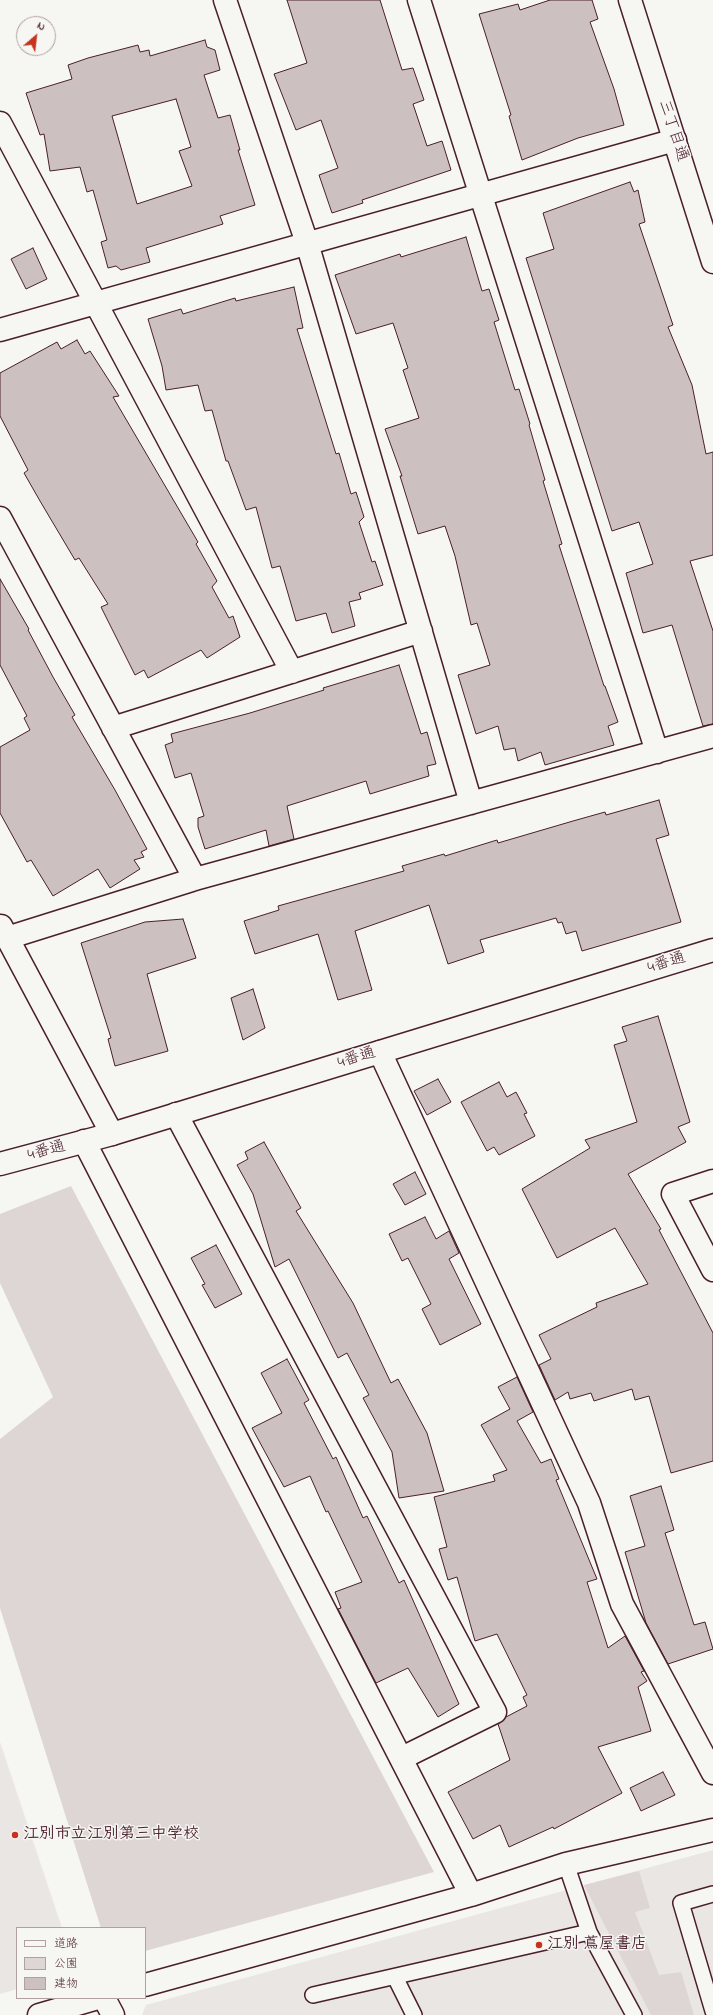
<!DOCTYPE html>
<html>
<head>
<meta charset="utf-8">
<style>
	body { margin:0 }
	#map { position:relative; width:713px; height:2015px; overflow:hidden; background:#f6f6f2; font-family:"Indie Flower","Klee One",sans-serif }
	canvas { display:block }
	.legend { position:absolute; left:16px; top:1927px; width:130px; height:72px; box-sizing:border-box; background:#f6f6f2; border:1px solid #b1a0a2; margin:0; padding:5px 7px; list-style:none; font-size:12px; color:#4a1f2b }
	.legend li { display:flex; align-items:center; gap:8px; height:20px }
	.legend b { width:20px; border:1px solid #b1a0a2 }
	.north { position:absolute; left:16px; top:16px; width:40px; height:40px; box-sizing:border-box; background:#f6f6f2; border:1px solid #b1a0a2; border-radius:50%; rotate:28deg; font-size:11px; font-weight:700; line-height:16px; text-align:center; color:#4a1f2b }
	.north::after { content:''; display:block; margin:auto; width:14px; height:18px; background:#c8321e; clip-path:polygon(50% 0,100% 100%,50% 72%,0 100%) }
</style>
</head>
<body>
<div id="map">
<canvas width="713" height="2015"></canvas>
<ul class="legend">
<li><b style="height:5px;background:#f6f6f2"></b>道路</li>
<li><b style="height:11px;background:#ddd6d5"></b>公園</li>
<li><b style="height:11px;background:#ccc1c0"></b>建物</li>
</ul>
<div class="north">N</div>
</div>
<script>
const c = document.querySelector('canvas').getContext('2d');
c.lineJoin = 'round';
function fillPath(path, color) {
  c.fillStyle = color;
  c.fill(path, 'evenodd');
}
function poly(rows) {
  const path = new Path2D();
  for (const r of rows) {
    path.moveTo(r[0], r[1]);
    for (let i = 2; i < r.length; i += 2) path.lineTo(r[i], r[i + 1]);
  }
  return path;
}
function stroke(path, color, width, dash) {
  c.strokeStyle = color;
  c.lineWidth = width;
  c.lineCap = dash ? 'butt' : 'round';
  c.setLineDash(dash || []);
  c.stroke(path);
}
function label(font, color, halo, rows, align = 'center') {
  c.font = font + ' "Indie Flower","Klee One",sans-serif';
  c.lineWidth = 3;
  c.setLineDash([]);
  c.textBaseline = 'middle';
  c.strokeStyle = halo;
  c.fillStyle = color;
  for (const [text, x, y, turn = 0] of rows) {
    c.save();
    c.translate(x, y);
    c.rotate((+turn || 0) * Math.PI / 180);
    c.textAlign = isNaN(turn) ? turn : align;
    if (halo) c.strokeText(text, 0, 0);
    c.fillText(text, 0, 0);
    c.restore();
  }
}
const built = poly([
	[0,1742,62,1928,17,1928,17,1989,0,1994],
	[713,1850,713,2015,142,2015,146,2005]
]);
const green = poly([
	[71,1186,434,1872,145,1951,145,1928,101,1928,0,1608,0,1439,53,1397,0,1283,0,1214],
	[639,1871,650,1908,635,1912,659,1975,681,1972,694,2015,651,2015,584,1885]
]);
const building = poly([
	[287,0,380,0,402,70,413,68,424,100,413,104,427,146,442,141,451,170,362,200,363,203,332,213,319,175,338,168,321,120,296,130,274,74,307,63,287,0],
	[550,0,592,0,598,19,590,22,614,89,624,125,578,138,522,160,509,116,511,115,479,14,518,4,520,10,550,0],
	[205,40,207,47,215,50,220,70,204,75,218,118,230,115,240,150,238,150,255,205,220,216,223,224,146,248,150,262,121,270,116,266,108,268,101,242,107,240,93,190,87,192,80,167,50,171,44,134,40,135,26,93,72,79,68,65,88,58,138,45,140,52,149,50,150,56,205,40],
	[176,99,191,147,179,151,192,186,137,204,112,116,176,99],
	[630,182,634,192,638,190,645,222,639,224,673,325,668,327,692,385,706,454,713,452,713,555,690,561,713,631,713,724,703,726,672,625,643,633,626,573,653,564,639,522,612,531,526,258,554,249,543,213,630,182],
	[466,237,482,291,489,289,499,320,494,322,515,390,519,389,530,424,529,425,545,480,543,481,562,544,559,545,604,686,605,686,618,722,608,726,614,745,545,765,541,752,518,761,515,748,504,750,498,726,476,734,458,675,490,665,477,623,471,625,455,556,445,526,418,534,400,476,402,476,385,429,419,418,403,370,408,368,393,323,356,334,335,275,400,254,401,257,466,237],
	[33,248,47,279,26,289,11,259,33,248],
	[294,287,303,328,297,329,336,454,339,453,351,494,356,492,364,517,359,522,372,562,375,561,383,585,359,593,361,599,349,602,355,626,332,633,326,613,296,621,280,566,272,568,256,507,246,510,228,461,226,461,212,410,205,411,198,385,166,390,162,366,148,319,181,309,183,314,235,298,236,301,294,287],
	[77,340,85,354,90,351,119,396,113,397,198,542,196,544,217,581,212,587,229,618,233,616,240,637,207,658,201,650,148,678,144,670,135,675,101,607,108,604,79,558,75,560,40,501,24,473,28,470,0,416,0,373,57,342,61,349,77,340],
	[0,579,29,629,28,630,53,677,75,715,72,717,115,790,147,849,141,852,144,857,134,860,140,869,110,888,98,869,53,896,31,860,27,862,0,813,0,747,30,730,24,718,27,716,0,665,0,579],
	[399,665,421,734,427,732,436,764,427,766,429,776,370,794,366,781,287,806,294,839,269,846,266,830,205,849,198,827,198,818,204,816,191,773,175,778,165,745,173,742,171,734,250,713,324,690,323,688,399,665],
	[659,800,669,835,656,839,681,922,582,951,576,931,566,934,562,922,558,923,556,918,480,940,484,952,448,964,429,905,355,931,372,990,338,1000,318,934,255,954,244,921,279,910,278,906,404,871,402,866,444,854,445,856,497,840,498,843,573,821,605,812,606,815,659,800],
	[183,919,196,958,147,974,168,1051,115,1066,108,1039,111,1038,81,943,145,922,183,919],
	[253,989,265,1028,243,1040,231,998,253,989],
	[658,1016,690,1122,678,1127,686,1142,628,1174,661,1229,659,1230,713,1333,713,1461,671,1473,649,1396,635,1400,632,1389,594,1401,591,1393,570,1399,568,1392,555,1400,539,1365,551,1359,539,1335,597,1307,596,1303,648,1284,615,1228,557,1258,522,1189,590,1148,585,1140,637,1122,614,1045,627,1041,622,1027,658,1016],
	[438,1079,451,1102,427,1115,414,1091,438,1079],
	[499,1082,507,1097,516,1092,527,1113,524,1114,535,1136,499,1155,494,1147,487,1151,461,1102,499,1082],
	[264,1142,301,1208,296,1211,353,1303,391,1383,398,1379,427,1433,444,1491,399,1498,392,1452,363,1398,369,1395,347,1353,338,1358,289,1259,275,1267,253,1194,237,1165,248,1159,245,1152,264,1142],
	[415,1172,426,1194,405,1205,393,1184,415,1172],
	[425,1217,436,1239,449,1231,459,1253,449,1259,481,1324,440,1345,422,1309,431,1304,408,1258,402,1261,389,1234,425,1217],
	[216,1245,242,1294,215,1308,202,1285,205,1284,191,1258,216,1245],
	[287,1359,309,1400,304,1403,333,1459,336,1457,363,1518,367,1516,399,1583,404,1580,459,1704,438,1717,408,1668,376,1683,338,1609,341,1608,335,1592,362,1582,328,1511,326,1512,310,1476,284,1487,252,1428,282,1413,261,1373,287,1359],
	[517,1377,533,1412,517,1421,541,1463,551,1459,559,1479,556,1480,597,1579,587,1582,608,1648,625,1636,644,1671,641,1672,647,1681,638,1687,651,1731,598,1747,622,1793,554,1829,553,1827,509,1847,500,1825,473,1839,448,1792,510,1760,498,1724,506,1717,527,1706,523,1697,527,1695,497,1634,475,1641,457,1577,448,1580,439,1549,447,1547,434,1497,495,1481,493,1475,507,1470,481,1425,510,1409,498,1387,517,1377],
	[661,1486,674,1530,665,1533,694,1625,705,1622,713,1649,668,1664,646,1623,625,1552,645,1546,630,1496,661,1486],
	[663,1772,675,1795,641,1811,630,1788,663,1772]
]);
const lane = poly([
	[566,1864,589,1932,634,2015],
	[713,1894,681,1903,713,2011],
	[395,1977,414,2015],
	[313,1995,589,1932]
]);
const street = poly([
	[225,0,307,243,471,803],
	[419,0,657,752],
	[0,123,292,672],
	[0,330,675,140],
	[0,518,195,879],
	[113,728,421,631],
	[1,926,112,1134],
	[7,938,195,879,713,736],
	[380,1052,589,1503,622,1604,713,1773],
	[176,1114,495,1712,402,1758],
	[84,1141,471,1895],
	[713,1181,673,1194,713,1270],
	[145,1985,471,1895,566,1864,713,1830],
	[104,1998,113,2015],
	[39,2015,98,1998]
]);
const secondary = poly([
	[630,0,713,262],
	[0,1164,112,1134,713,950]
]);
const markers = [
	[15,1835,4,"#c8321e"],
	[539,1945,4,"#c8321e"]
];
const streetNames = [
	["三丁目通",672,131,72],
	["4番通",667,964,-17],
	["4番通",357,1059,-17],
	["4番通",47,1152,-15]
];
const poiNames = [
	["江別市立江別第三中学校",23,1835],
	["江別 蔦屋書店",547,1945]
];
fillPath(built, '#e9e6e3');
fillPath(green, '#ddd6d5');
fillPath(building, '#ccc1c0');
stroke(building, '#4a1f2b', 1);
stroke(lane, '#4a1f2b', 18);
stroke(street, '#4a1f2b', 25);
stroke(secondary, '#4a1f2b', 25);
stroke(lane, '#f6f6f2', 15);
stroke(street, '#f6f6f2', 22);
stroke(secondary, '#f6f6f2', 22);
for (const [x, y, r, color] of markers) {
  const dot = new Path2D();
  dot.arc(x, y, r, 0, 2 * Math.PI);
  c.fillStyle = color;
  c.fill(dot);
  stroke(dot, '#f6f6f2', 1.5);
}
label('16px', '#4a1f2b', '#f6f6f2', streetNames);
label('bold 16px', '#4a1f2b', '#f6f6f2', poiNames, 'left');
</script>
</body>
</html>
